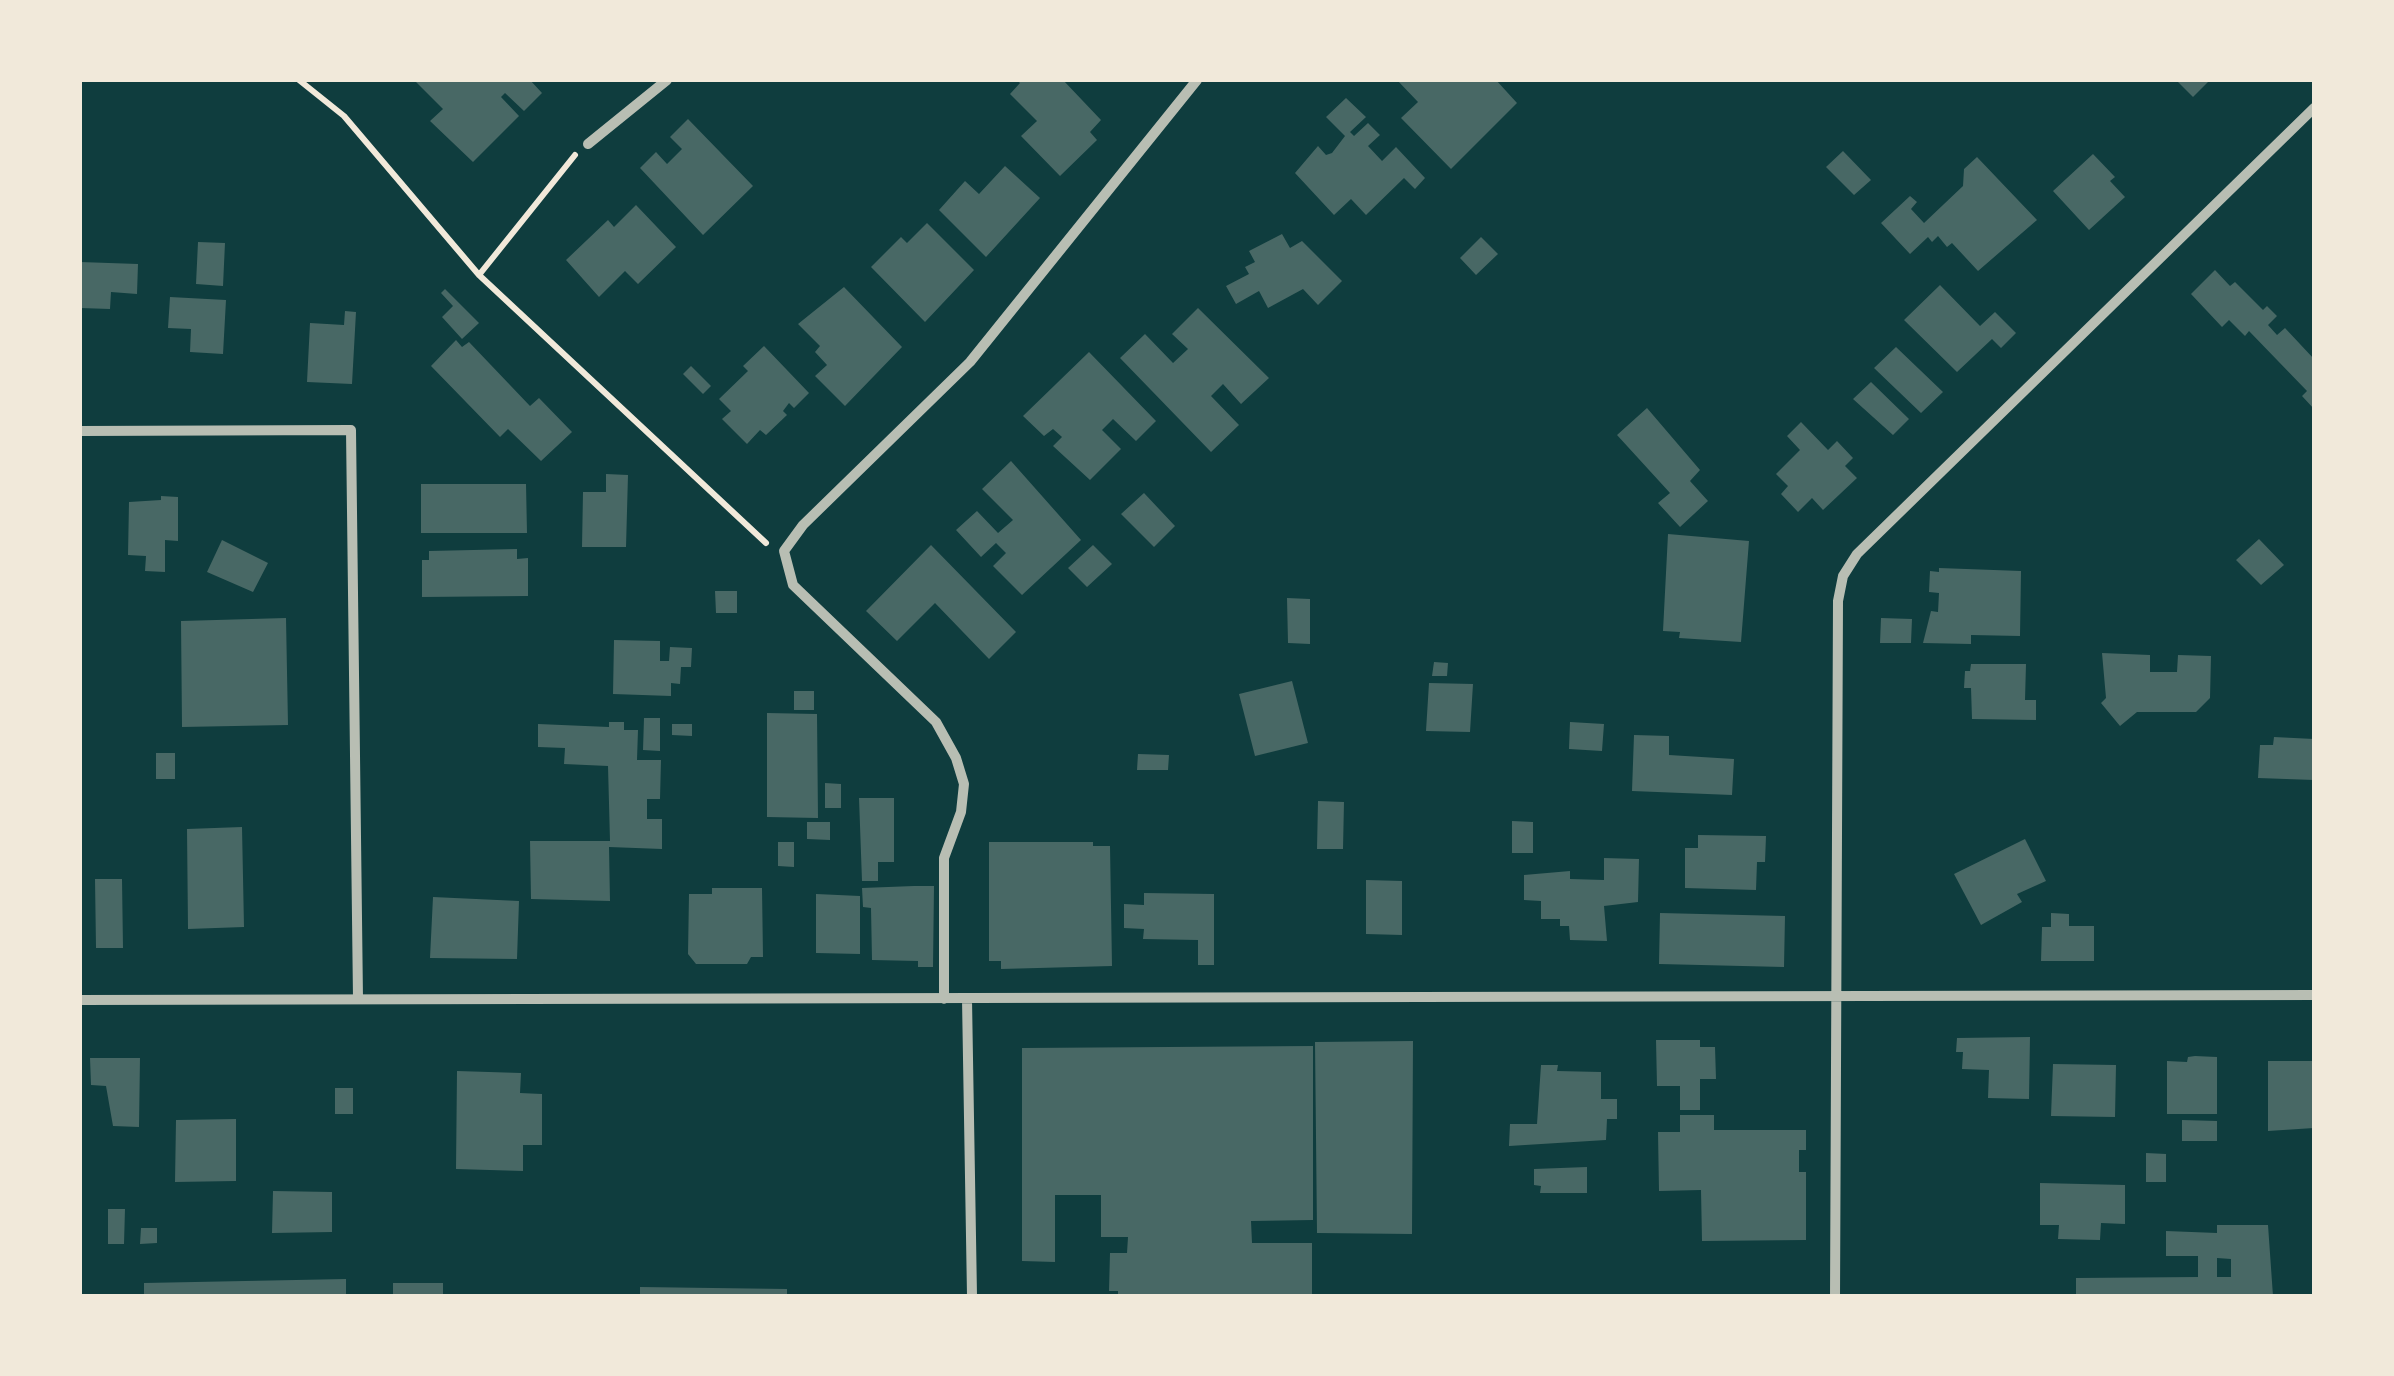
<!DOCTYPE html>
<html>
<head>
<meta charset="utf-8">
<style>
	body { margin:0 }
	#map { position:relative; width:2394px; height:1376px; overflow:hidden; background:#0f3d3e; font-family:"Fira Sans Condensed",sans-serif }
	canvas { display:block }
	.frame { position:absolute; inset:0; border:82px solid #f1e9da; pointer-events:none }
</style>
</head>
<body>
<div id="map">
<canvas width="2394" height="1376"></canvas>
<div class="frame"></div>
</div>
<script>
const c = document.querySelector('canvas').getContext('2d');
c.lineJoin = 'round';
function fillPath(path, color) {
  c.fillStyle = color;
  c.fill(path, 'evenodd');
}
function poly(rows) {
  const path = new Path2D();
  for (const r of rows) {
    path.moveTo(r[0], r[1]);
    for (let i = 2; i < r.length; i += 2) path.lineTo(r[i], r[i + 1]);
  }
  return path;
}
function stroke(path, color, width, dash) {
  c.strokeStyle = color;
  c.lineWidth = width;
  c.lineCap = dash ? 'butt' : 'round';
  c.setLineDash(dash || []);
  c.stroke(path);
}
const building = poly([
	[414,80,530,80,542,93,524,111,505,93,501,97,519,116,473,162,430,121,443,109],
	[1017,80,1063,80,1101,120,1090,132,1097,140,1060,176,1021,136,1037,121,1010,94,1020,83],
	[1397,80,1496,80,1517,103,1451,169,1401,118,1418,102],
	[2176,80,2210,80,2193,97],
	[1346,98,1366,117,1350,132,1354,136,1368,123,1380,135,1368,146,1382,161,1396,147,1425,178,1415,189,1404,178,1366,215,1351,199,1334,215,1295,173,1318,146,1326,155,1332,153,1345,136,1326,117],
	[688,119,753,186,703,235,640,168,656,152,667,164,682,149,670,137],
	[1843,151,1871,180,1854,195,1826,167],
	[2093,154,2115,177,2110,181,2125,197,2089,230,2053,191],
	[1977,157,2037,220,1978,271,1952,243,1947,247,1938,236,1932,242,1928,237,1910,254,1881,223,1910,196,1917,202,1911,209,1924,223,1963,186,1964,169],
	[1005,166,1040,198,986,257,939,210,965,181,979,194],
	[636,205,676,247,638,284,625,271,599,297,566,260,608,220,614,227],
	[927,223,974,270,925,322,871,267,901,237,907,243],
	[1282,234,1290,248,1302,241,1342,281,1318,305,1303,289,1268,308,1259,291,1236,304,1226,286,1249,274,1245,267,1255,262,1249,251],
	[1481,237,1498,254,1476,275,1460,258],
	[198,242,225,243,223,286,196,284],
	[80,262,138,264,137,294,111,292,110,309,80,308],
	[2215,270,2230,286,2235,282,2263,310,2267,306,2277,316,2268,325,2277,335,2285,328,2314,359,2314,409,2302,396,2307,391,2249,331,2245,336,2229,320,2222,327,2191,294],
	[1940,285,1980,326,1995,312,2016,333,2001,348,1992,339,1957,372,1904,320],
	[844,287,902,347,845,406,815,376,827,365,815,352,820,346,798,324],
	[445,289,479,323,462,339,442,317,453,306,441,293],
	[170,297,226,300,223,354,190,352,191,329,168,328],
	[1198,308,1269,378,1241,404,1223,384,1211,396,1239,425,1211,452,1120,358,1145,334,1173,363,1188,349,1172,334],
	[345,311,356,312,352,384,307,382,310,323,344,325],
	[456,340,462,347,469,342,530,406,539,398,572,432,541,461,508,429,500,437,431,366],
	[764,346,809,393,794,408,789,403,783,411,787,415,766,435,760,430,747,444,722,419,731,411,719,399,748,371,743,366],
	[1896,347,1943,392,1921,413,1874,368],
	[1089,352,1156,421,1136,441,1113,419,1102,430,1121,449,1090,480,1053,446,1062,437,1053,429,1044,436,1023,416],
	[691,366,711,386,703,394,683,374],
	[1871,382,1909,419,1893,435,1853,399],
	[1647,408,1700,470,1690,481,1708,501,1680,527,1658,503,1670,493,1617,435],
	[1801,422,1828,450,1837,441,1853,458,1845,466,1857,478,1823,510,1812,498,1798,512,1781,494,1788,486,1776,474,1800,450,1787,436],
	[1011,461,1081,540,1022,595,993,566,1006,553,996,543,981,557,956,530,977,511,998,533,1013,520,982,489],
	[606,474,628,475,626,547,582,547,583,492,606,492],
	[421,484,526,484,527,533,421,533],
	[1144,493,1175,526,1154,547,1121,514],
	[161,496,178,497,178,541,165,540,165,572,145,571,146,556,128,555,129,502,161,500],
	[1668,534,1749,541,1741,642,1679,638,1680,632,1663,631],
	[2259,539,2284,565,2261,585,2236,560],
	[222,540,268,563,253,592,207,572],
	[931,545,1016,632,989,659,935,603,897,641,866,611],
	[1093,545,1112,564,1087,587,1068,568],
	[517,549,517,559,528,558,528,596,422,597,422,560,429,560,429,551],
	[1939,568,2021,571,2020,636,1971,635,1971,644,1923,643,1931,611,1938,612,1939,593,1929,592,1930,571,1939,572],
	[715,591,737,591,737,613,716,613],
	[1287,598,1310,599,1310,644,1288,643],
	[286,618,288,725,182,727,181,621],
	[1881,618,1912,619,1911,643,1880,643],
	[614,640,660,641,660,661,669,661,670,647,692,648,691,667,681,667,680,684,671,683,671,696,613,694],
	[2102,653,2150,655,2150,672,2177,672,2178,655,2211,656,2210,698,2196,712,2137,712,2120,726,2101,703,2106,698],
	[1434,662,1448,663,1447,676,1432,676],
	[1971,664,2026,664,2025,700,2036,700,2036,720,1972,719,1971,688,1964,688,1965,671,1970,671],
	[1292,681,1308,743,1255,756,1239,694],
	[1429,683,1473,684,1470,732,1426,731],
	[794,691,814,691,814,710,794,710],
	[767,713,817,714,818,818,767,817],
	[644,718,660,718,660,751,643,750],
	[609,722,624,722,624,730,638,730,637,760,661,760,660,799,647,799,647,819,662,819,662,849,609,847,610,901,531,899,530,841,610,841,608,766,564,764,565,748,538,747,538,724,609,727],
	[1570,722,1604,724,1602,751,1569,749],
	[672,724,692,724,692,736,672,735],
	[1634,735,1669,736,1669,755,1734,759,1732,795,1632,791],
	[2274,737,2314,739,2314,780,2258,778,2260,745,2273,745],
	[156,753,175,753,175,779,156,779],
	[1138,754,1169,755,1168,770,1137,770],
	[825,783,841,784,841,808,825,808],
	[859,798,894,798,894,862,878,862,878,881,862,881],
	[1318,801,1344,802,1343,849,1317,849],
	[1512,821,1533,822,1533,853,1512,853],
	[807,822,830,822,830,840,807,839],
	[242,827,244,927,188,929,187,829],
	[1698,835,1766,836,1765,862,1757,862,1756,890,1685,888,1685,848,1698,848],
	[2025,839,2046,881,2017,894,2022,902,1981,925,1954,874],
	[778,842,794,842,794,867,778,866],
	[989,842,1093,842,1093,846,1110,846,1112,966,1001,969,1001,961,989,961],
	[1604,858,1639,859,1638,902,1604,906,1607,941,1570,940,1569,926,1560,926,1560,919,1541,919,1541,901,1524,900,1524,875,1570,871,1570,879,1604,880],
	[95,879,122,879,123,948,96,948],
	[1366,880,1402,881,1402,935,1366,934],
	[914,886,934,886,933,967,918,967,918,961,872,960,871,908,863,907,862,888],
	[712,888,762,888,763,957,751,957,747,964,696,964,688,954,689,894,712,894],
	[1144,893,1214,894,1214,965,1198,965,1198,940,1143,939,1144,929,1124,928,1124,904,1144,905],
	[816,894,860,896,860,954,816,953],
	[433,897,519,901,517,959,430,958],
	[1660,913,1785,916,1784,967,1659,964],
	[2051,913,2069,914,2069,926,2094,926,2094,961,2041,961,2042,927,2051,927],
	[2030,1037,2029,1099,1988,1098,1989,1070,1962,1069,1963,1052,1956,1052,1957,1038],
	[1656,1040,1700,1040,1700,1047,1715,1047,1716,1079,1700,1079,1700,1110,1680,1110,1680,1086,1657,1086],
	[1413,1041,1412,1234,1317,1233,1315,1042],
	[1313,1046,1313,1220,1251,1221,1252,1243,1312,1243,1312,1296,1118,1296,1118,1291,1109,1291,1110,1253,1127,1253,1128,1237,1101,1237,1101,1195,1055,1195,1055,1262,1022,1261,1022,1048],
	[2195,1056,2217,1057,2217,1114,2167,1114,2167,1061,2187,1062,2188,1057],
	[90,1058,140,1058,139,1127,113,1126,106,1086,91,1085],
	[2268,1061,2314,1061,2314,1128,2268,1131],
	[2053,1064,2116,1065,2115,1117,2051,1116],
	[1541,1065,1558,1065,1557,1071,1601,1072,1601,1099,1617,1099,1617,1119,1607,1119,1606,1140,1509,1146,1510,1124,1537,1124],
	[457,1071,521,1073,520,1093,542,1094,542,1145,523,1145,523,1171,456,1169],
	[335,1088,353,1088,353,1114,335,1114],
	[1680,1115,1714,1115,1714,1130,1806,1130,1806,1150,1799,1150,1799,1172,1806,1172,1806,1240,1702,1241,1701,1190,1659,1191,1658,1132,1680,1132],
	[236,1119,236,1181,175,1182,176,1120],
	[2182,1120,2217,1121,2217,1141,2182,1141],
	[2146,1153,2166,1154,2166,1182,2146,1182],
	[1587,1167,1587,1193,1540,1193,1541,1186,1534,1185,1534,1169],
	[2040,1183,2125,1185,2125,1224,2101,1223,2100,1240,2058,1239,2059,1225,2040,1225],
	[273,1191,332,1192,332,1232,272,1233],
	[108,1209,125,1209,124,1244,108,1244],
	[2217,1225,2268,1225,2273,1296,2076,1296,2076,1278,2198,1277,2198,1256,2166,1256,2166,1231,2217,1233],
	[2217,1258,2231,1259,2231,1277,2217,1277],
	[141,1228,157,1228,157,1243,140,1244],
	[346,1279,346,1296,144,1296,144,1283],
	[393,1283,443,1283,443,1296,393,1296],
	[640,1287,787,1289,787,1296,640,1296]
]);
const path = poly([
	[299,80,344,116,479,275,766,543],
	[479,275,575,155]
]);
const minor = poly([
	[588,144,667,80],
	[80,431,351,430,358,999],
	[944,999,944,858,961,812,964,784,956,758,936,722,793,585,784,551,803,525,970,362,1197,80],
	[967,999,972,1296],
	[80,1000,2314,995],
	[1835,1296,1838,601,1843,576,1857,554,2314,108]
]);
fillPath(building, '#486865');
stroke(path, '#f1e9da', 6);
stroke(minor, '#b8beb3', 10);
</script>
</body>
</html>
